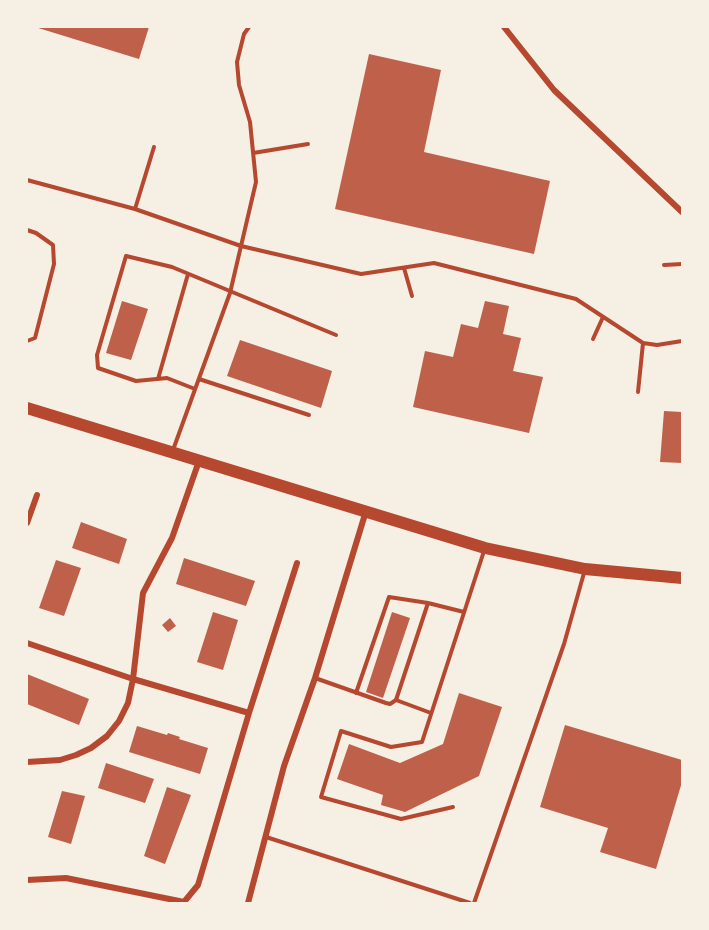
<!DOCTYPE html>
<html>
<head>
<meta charset="utf-8">
<style>
	body { margin:0 }
	#map { position:relative; width:709px; height:930px; overflow:hidden; background:#f6efe4; font-family:Cabin,sans-serif }
	canvas { display:block }
	.frame { position:absolute; inset:0; border:28px solid #f6efe4; pointer-events:none }
</style>
</head>
<body>
<div id="map">
<canvas width="709" height="930"></canvas>
<div class="frame"></div>
</div>
<script>
const c = document.querySelector('canvas').getContext('2d');
c.lineJoin = 'round';
function fillPath(path, color) {
  c.fillStyle = color;
  c.fill(path, 'evenodd');
}
function poly(rows) {
  const path = new Path2D();
  for (const r of rows) {
    path.moveTo(r[0], r[1]);
    for (let i = 2; i < r.length; i += 2) path.lineTo(r[i], r[i + 1]);
  }
  return path;
}
function stroke(path, color, width, dash) {
  c.strokeStyle = color;
  c.lineWidth = width;
  c.lineCap = dash ? 'butt' : 'round';
  c.setLineDash(dash || []);
  c.stroke(path);
}
const building = poly([
	[35,27,149,27,139,59],
	[369,54,441,70,424,152,550,181,534,254,335,209],
	[122,301,148,309,131,360,106,353],
	[485,301,509,306,503,334,521,338,513,371,543,377,529,433,413,407,425,351,453,357,461,324,478,328],
	[240,340,332,371,321,408,227,376],
	[664,411,682,412,682,463,660,462],
	[81,522,127,539,119,564,72,548],
	[184,558,255,581,246,606,176,584],
	[56,560,81,568,64,616,39,608],
	[213,612,238,620,223,670,197,662],
	[392,612,410,618,383,698,366,692],
	[170,618,176,626,168,632,162,625],
	[27,674,89,699,79,725,27,704],
	[459,693,502,707,479,776,405,812,381,805,383,795,337,779,349,744,400,763,443,744],
	[565,725,682,760,682,782,656,869,600,852,608,828,540,807],
	[137,726,167,735,168,733,180,737,179,739,208,748,200,774,129,752],
	[106,763,154,779,145,803,98,788],
	[167,787,191,795,165,864,144,856],
	[62,791,85,796,71,844,48,837]
]);
const service = poly([
	[253,153,308,144],
	[27,180,135,209,241,246,361,274,434,263,576,299,643,343],
	[135,209,154,147],
	[27,230,36,233,53,245,54,264,35,338,27,341],
	[664,265,682,264],
	[404,268,412,296],
	[593,339,603,317],
	[158,379,188,274],
	[199,379,309,415],
	[195,389,167,378,136,381,98,368,97,355,126,256,172,267,336,335],
	[638,392,643,343,657,345,682,341],
	[173,450,230,293,256,182,250,122,239,85,237,62,244,34,249,27],
	[315,678,386,703,390,704,396,700,431,713],
	[356,693,389,597,428,603,464,612],
	[396,700,428,603],
	[453,807,401,819,321,797,341,731,391,747,422,742,484,551],
	[266,837,470,903],
	[474,903,564,644,584,573]
]);
const minor = poly([
	[504,27,554,90,682,212],
	[27,523,37,495],
	[27,643,133,679,249,713],
	[27,762,60,760,76,755,91,748,107,736,119,721,128,703,133,679,143,593,172,538,199,461],
	[27,880,66,878,184,902,198,885,249,713,297,563],
	[248,903,284,766,315,678,366,511]
]);
const trunk = poly([
	[27,408,485,548,585,569,682,578]
]);
fillPath(building, '#bf614a');
stroke(service, '#b5482f', 4);
stroke(minor, '#b5482f', 6);
stroke(trunk, '#b5482f', 12);
</script>
</body>
</html>
